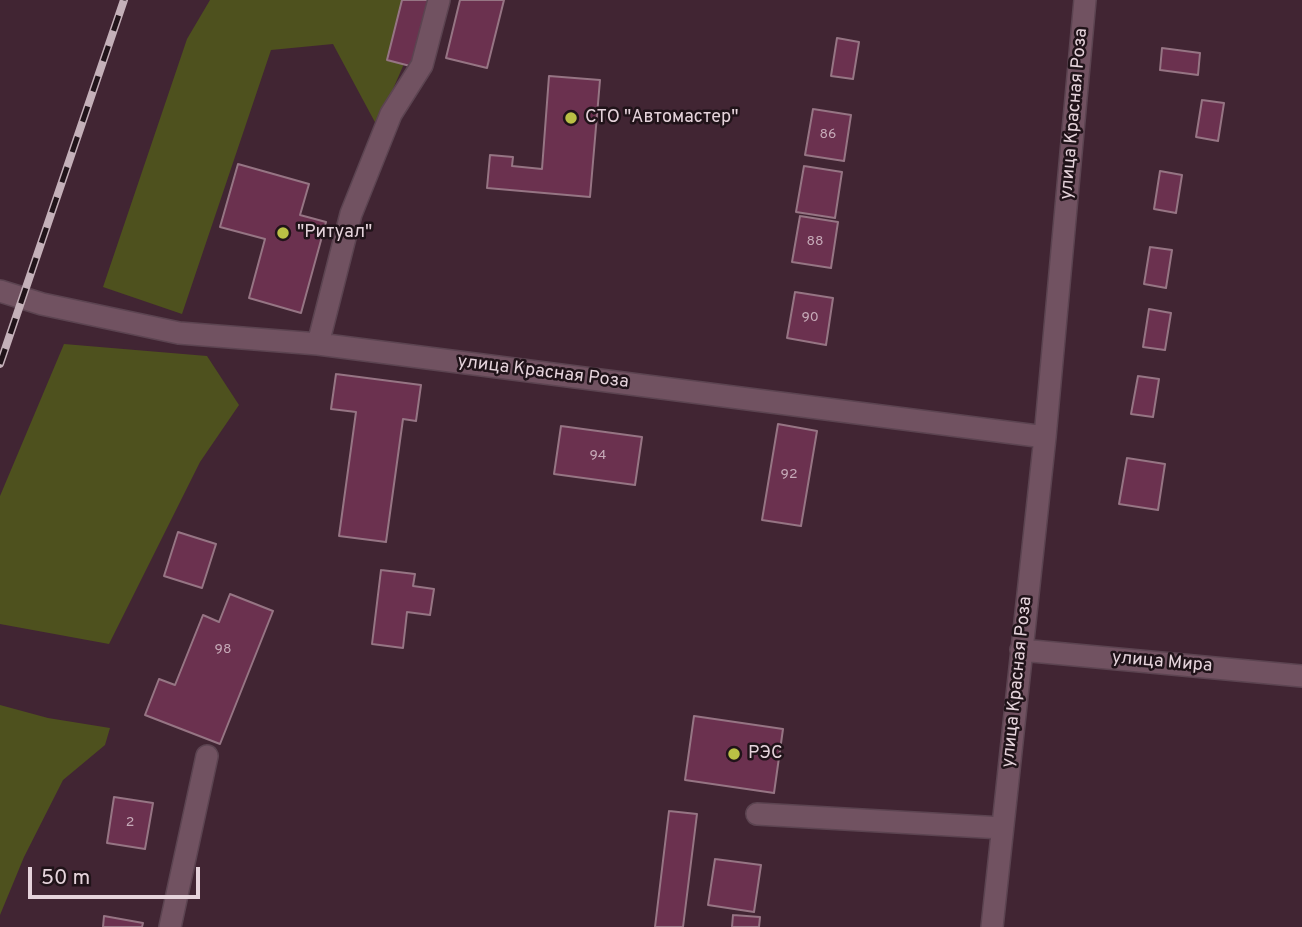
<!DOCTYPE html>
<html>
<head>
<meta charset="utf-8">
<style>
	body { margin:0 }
	#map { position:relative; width:1302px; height:927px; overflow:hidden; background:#412533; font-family:Overpass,sans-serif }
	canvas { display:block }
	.scale { position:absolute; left:28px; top:867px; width:172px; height:32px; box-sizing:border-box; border:4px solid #e5d3db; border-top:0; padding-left:9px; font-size:21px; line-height:24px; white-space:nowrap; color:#e5d3db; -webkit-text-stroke:5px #201319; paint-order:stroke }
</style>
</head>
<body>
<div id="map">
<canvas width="1302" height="927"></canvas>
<div class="scale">50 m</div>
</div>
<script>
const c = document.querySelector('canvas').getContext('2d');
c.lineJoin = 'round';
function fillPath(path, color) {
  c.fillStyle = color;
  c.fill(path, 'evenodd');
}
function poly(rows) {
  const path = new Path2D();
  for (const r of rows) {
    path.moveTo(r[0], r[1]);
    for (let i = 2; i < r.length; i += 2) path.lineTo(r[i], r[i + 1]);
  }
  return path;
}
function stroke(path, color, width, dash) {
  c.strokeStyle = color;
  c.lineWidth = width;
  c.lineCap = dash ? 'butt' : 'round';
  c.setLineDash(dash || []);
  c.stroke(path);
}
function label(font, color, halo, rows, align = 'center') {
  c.font = font + ' Overpass,sans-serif';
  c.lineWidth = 5;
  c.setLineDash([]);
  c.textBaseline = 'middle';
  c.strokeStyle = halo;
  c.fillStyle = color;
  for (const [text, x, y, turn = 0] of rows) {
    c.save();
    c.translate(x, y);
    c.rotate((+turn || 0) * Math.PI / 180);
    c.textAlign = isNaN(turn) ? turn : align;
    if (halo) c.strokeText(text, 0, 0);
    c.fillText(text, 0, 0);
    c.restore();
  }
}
const green = poly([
	[210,0,419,0,403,66,377,126,333,44,271,50,182,314,103,287,187,39],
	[64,344,207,356,239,405,200,462,109,644,0,624,0,496],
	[0,705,48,718,110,728,105,745,63,780,24,857,0,915]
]);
const building = poly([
	[402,0,431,0,414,67,387,60,402,0],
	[460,0,504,0,487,68,446,58,460,0],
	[837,38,859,42,853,79,831,76,837,38],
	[1162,48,1200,53,1198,75,1160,70,1162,48],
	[549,76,600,80,590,197,487,188,490,155,513,157,512,166,542,169,549,76],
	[1202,100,1224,103,1218,141,1196,137,1202,100],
	[813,109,851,115,844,161,805,155,813,109],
	[238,164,309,184,300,215,326,222,301,313,249,298,265,239,220,227,238,164],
	[804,166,842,172,835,218,796,212,804,166],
	[1160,171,1182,175,1176,213,1154,209,1160,171],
	[800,216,838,222,831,268,792,262,800,216],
	[1150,247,1172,250,1166,288,1144,284,1150,247],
	[795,292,833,298,826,345,787,338,795,292],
	[1149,309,1171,313,1165,350,1143,347,1149,309],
	[336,374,421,385,416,421,403,419,386,542,339,536,356,412,331,409,336,374],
	[1138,376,1159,379,1153,417,1131,414,1138,376],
	[778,424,817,431,801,526,762,520,778,424],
	[561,426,642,437,635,485,554,474,561,426],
	[1127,458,1165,464,1158,510,1119,504,1127,458],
	[178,532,216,544,202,588,164,576,178,532],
	[381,570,415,574,413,586,434,589,430,615,407,612,403,648,372,644,381,570],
	[230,594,273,611,220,744,145,715,159,679,175,685,203,615,219,622,230,594],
	[694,716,783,729,774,793,685,780,694,716],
	[114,797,153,803,145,849,107,843,114,797],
	[669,811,697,814,683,927,655,927,669,811],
	[715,859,761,865,754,912,708,905,715,859],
	[733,915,760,917,759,927,732,927,733,915],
	[104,916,143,923,142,927,103,927,104,916]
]);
const minor = poly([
	[0,291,42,304,179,333,318,344,1045,437],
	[318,344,351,214,391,114,422,65,439,0],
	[1021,650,1302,676],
	[757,814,1002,828],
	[170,927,207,756],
	[992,927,1045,437,1085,0]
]);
const rail = poly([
	[0,364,124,0]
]);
const markers = [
	[571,118,7,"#bac045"],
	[283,233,7,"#bac045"],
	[734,754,7,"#bac045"]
];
const numberNames = [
	["86",828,135],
	["88",815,242],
	["90",810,318],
	["94",598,456],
	["92",789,475],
	["98",223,650],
	["2",130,823]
];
const streetNames = [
	["улица Красная Роза",1075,114,-85],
	["улица Красная Роза",543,373,7],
	["улица Мира",1162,663,5],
	["улица Красная Роза",1018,682,-84]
];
const poiNames = [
	["СТО \"Автомастер\"",585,118],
	["\"Ритуал\"",297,233],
	["РЭС",748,754]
];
fillPath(green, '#4e511e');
fillPath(building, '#6b314f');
stroke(building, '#967584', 2);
stroke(minor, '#5c4451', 24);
stroke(minor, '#715261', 21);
stroke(rail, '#c4b0b9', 8);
stroke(rail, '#201319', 5, [16]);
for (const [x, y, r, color] of markers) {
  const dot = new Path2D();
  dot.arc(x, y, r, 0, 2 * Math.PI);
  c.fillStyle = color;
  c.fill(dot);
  stroke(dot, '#201319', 2.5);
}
label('14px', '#c6aab8', null, numberNames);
label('18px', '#e5d3db', '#201319', streetNames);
label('18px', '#e5d3db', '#201319', poiNames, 'left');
</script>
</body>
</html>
